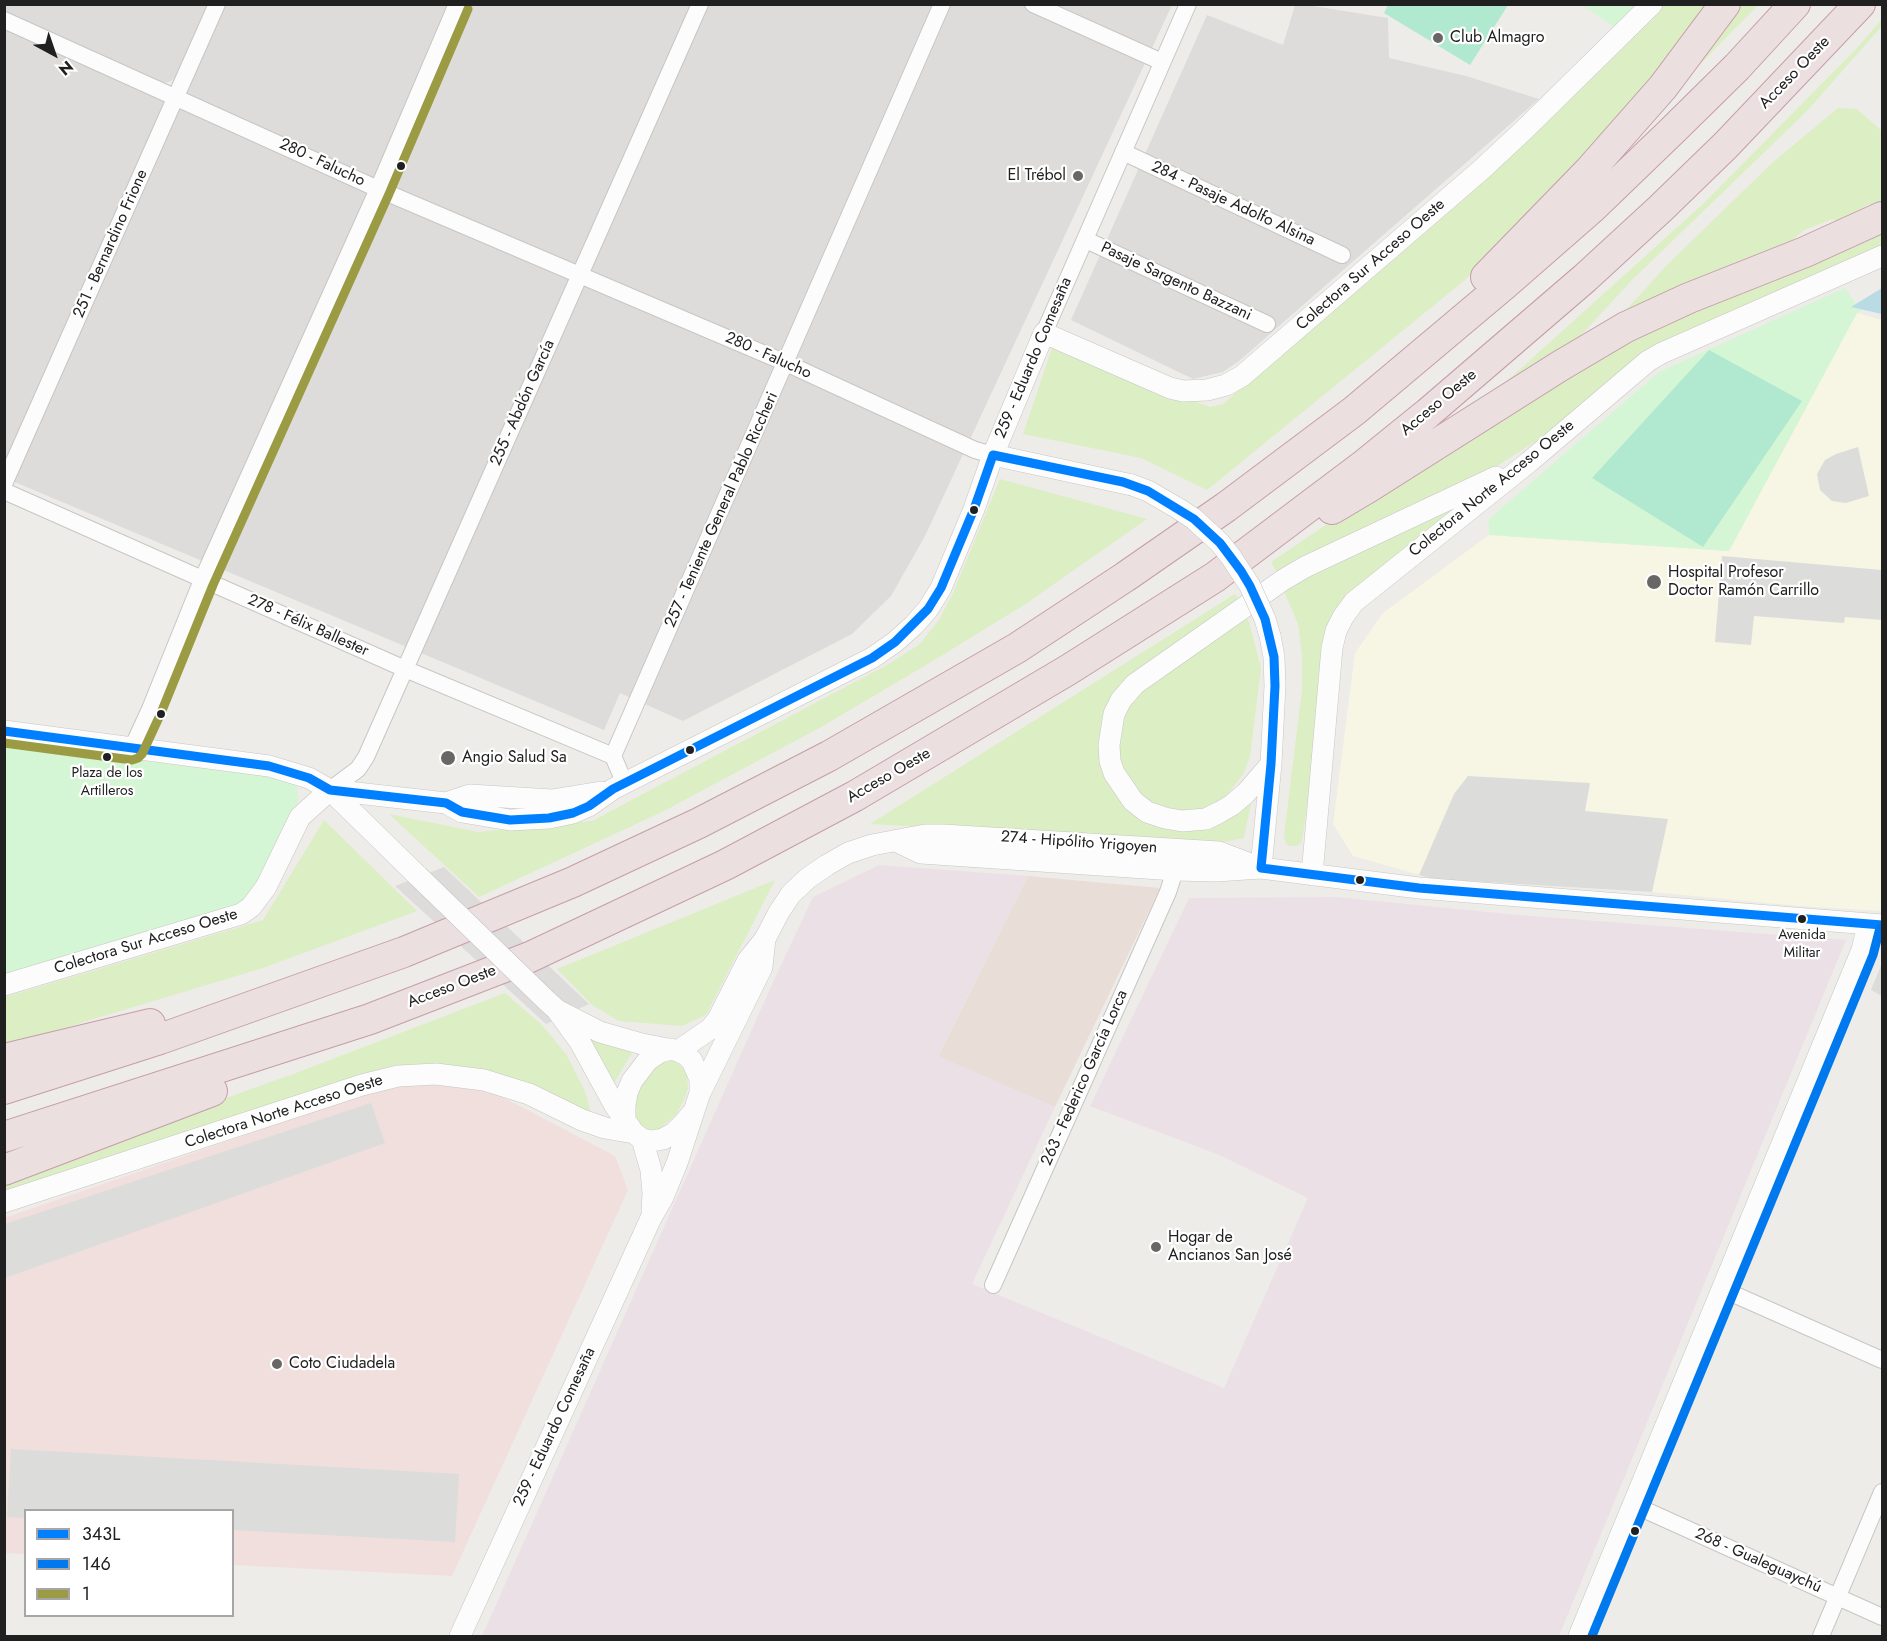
<!DOCTYPE html>
<html>
<head>
<meta charset="utf-8">
<style>
	body { margin:0 }
	#map { position:relative; width:1887px; height:1641px; overflow:hidden; background:#eeece8; font-family:Jost,sans-serif }
	canvas { display:block }
	.frame { position:absolute; inset:0; border:6px solid #202020; pointer-events:none }
	.legend { position:absolute; left:24px; top:1509px; width:210px; height:108px; box-sizing:border-box; background:#fff; border:2px solid #a6a6a6; margin:0; padding:8px 10px; list-style:none; font-size:18px; color:#202020 }
	.legend li { display:flex; align-items:center; gap:12px; height:30px }
	.legend b { width:30px; border:2px solid #a6a6a6 }
	.north { position:absolute; left:24px; top:24px; width:60px; height:60px; -webkit-text-stroke:4px #fff; paint-order:stroke; rotate:140deg; font-size:16px; font-weight:700; line-height:24px; text-align:center; color:#202020 }
	.north::after { content:''; display:block; margin:auto; width:21px; height:27px; background:#202020; clip-path:polygon(50% 0,100% 100%,50% 72%,0 100%) }
</style>
</head>
<body>
<div id="map">
<canvas width="1887" height="1641"></canvas>
<div class="frame"></div>
<ul class="legend">
<li><b style="height:8px;background:#007fff"></b>343L</li>
<li><b style="height:8px;background:#0079ef"></b>146</li>
<li><b style="height:8px;background:#9b9b44"></b>1</li>
</ul>
<div class="north">N</div>
</div>
<script>
const c = document.querySelector('canvas').getContext('2d');
c.lineJoin = 'round';
function fillPath(path, color) {
  c.fillStyle = color;
  c.fill(path, 'evenodd');
}
function poly(rows) {
  const path = new Path2D();
  for (const r of rows) {
    path.moveTo(r[0], r[1]);
    for (let i = 2; i < r.length; i += 2) path.lineTo(r[i], r[i + 1]);
  }
  return path;
}
function stroke(path, color, width, dash) {
  c.strokeStyle = color;
  c.lineWidth = width;
  c.lineCap = dash ? 'butt' : 'round';
  c.setLineDash(dash || []);
  c.stroke(path);
}
function label(font, color, halo, rows, align = 'center') {
  c.font = font + ' Jost,sans-serif';
  c.lineWidth = 4.5;
  c.setLineDash([]);
  c.textBaseline = 'middle';
  c.strokeStyle = halo;
  c.fillStyle = color;
  for (const [text, x, y, turn = 0] of rows) {
    c.save();
    c.translate(x, y);
    c.rotate((+turn || 0) * Math.PI / 180);
    c.textAlign = isNaN(turn) ? turn : align;
    if (halo) c.strokeText(text, 0, 0);
    c.fillText(text, 0, 0);
    c.restore();
  }
}
const residential = poly([
	[5,4,209,5,177,76,171,81,165,83,157,82,5,12],
	[225,5,1172,5,925,536,891,596,852,634,683,721,620,693,604,730,5,478,4,29,179,107],
	[1295,5,1307,5,1388,18,1389,58,1466,76,1539,99,1239,361,1223,372,1193,379,1071,320,1207,15,1283,45]
]);
const commercial = poly([
	[444,1082,493,1092,615,1156,628,1190,452,1576,233,1565,232,1510,26,1510,25,1554,5,1553,4,1218,359,1096,410,1083]
]);
const industrial = poly([
	[879,865,1028,876,938,1055,1055,1107,972,1284,1224,1388,1308,1198,1219,1155,1090,1106,1189,898,1335,897,1519,915,1846,940,1559,1636,482,1636,773,982,813,897]
]);
const education = poly([
	[1857,313,1882,320,1882,911,1799,906,1652,892,1434,879,1353,856,1333,824,1355,653,1383,613,1489,535,1729,551]
]);
const religious = poly([
	[1858,447,1869,496,1846,503,1832,501,1820,490,1817,474,1825,460,1836,454],
	[1722,556,1882,570,1882,620,1845,617,1844,623,1754,616,1751,645,1715,642],
	[1468,776,1590,783,1585,811,1668,819,1652,892,1434,879,1419,875,1454,794],
	[1882,963,1882,996,1871,990],
	[371,1103,385,1143,5,1278,5,1224],
	[11,1449,459,1474,455,1542,233,1530,232,1510,26,1510,25,1518,7,1517]
]);
const military = poly([
	[1028,876,1160,888,1055,1107,938,1056]
]);
const grass = poly([
	[1659,5,1711,5,1603,139,1465,280,1207,490,1141,458,1023,434,1052,348,1210,407,1223,404,1550,118],
	[1734,5,1758,5,1635,131],
	[1882,19,1882,26,1807,111,1632,280,1572,345,1466,418,1703,204,1856,49],
	[1838,108,1857,109,1882,131,1882,209,1869,204,1844,219,1838,226,1833,219,1804,230,1790,242,1615,322,1667,265,1772,163],
	[1882,225,1882,247,1727,317,1488,472,1278,575,1271,562,1437,450,1631,331],
	[1000,479,1147,519,1024,605,941,656,823,726,664,811,479,897,389,814,478,832,592,821,887,665,919,645,939,620,953,593],
	[1452,509,1454,512,1333,617,1302,842,1297,846,1290,846,1286,844,1284,836,1302,689,1302,655,1298,624,1283,589],
	[1235,594,1242,604,1120,691,1105,774,1168,829,1253,794,1244,838,1213,844,870,824],
	[1246,617,1249,622,1261,668,1250,756,1244,773,1228,794,1206,809,1178,814,1142,800,1115,757,1120,720,1131,699],
	[324,820,417,911,263,968,24,1040,5,1043,5,997,263,920],
	[775,880,706,1015,682,1026,619,1021,592,1005,557,969],
	[505,993,542,1025,566,1054,585,1091,592,1117,406,1067,5,1194,5,1177,296,1073],
	[579,1029,635,1048,611,1088],
	[666,1058,677,1060,687,1075,688,1088,685,1098,676,1115,659,1129,648,1129,638,1124,629,1115,648,1068]
]);
const park = poly([
	[1582,5,1636,5,1615,28],
	[1845,288,1861,311,1857,313,1729,551,1489,535,1489,519,1659,372],
	[5,741,143,761,286,778,297,788,298,802,255,892,244,903,5,975]
]);
const pitch = poly([
	[1388,5,1388,4,1508,5,1470,65,1384,13],
	[1709,350,1802,401,1703,547,1592,478]
]);
const water = poly([
	[1882,288,1882,314,1851,307]
]);
const pier = poly([
	[444,867,589,1004,546,1024,395,886]
]);
const minor = poly([
	[1033,4,1162,62],
	[4,20,378,189,786,363,975,450,993,455],
	[1123,152,1342,255],
	[1086,240,1267,324],
	[1044,333,1188,4],
	[4,484,217,4],
	[4,491,405,669,613,756],
	[132,748,150,709,202,580,378,189,457,4],
	[625,784,613,756,942,4],
	[330,790,358,769,366,757,700,4],
	[993,1285,1168,892,1175,870],
	[1722,1289,1882,1360],
	[1634,1505,1882,1617],
	[1821,1636,1882,1492]
]);
const tertiary = poly([
	[993,455,1132,485],
	[4,731,269,766,309,778,330,790,446,803,462,812,510,820,549,818,573,813,589,806,613,789,872,658,895,642,914,625,928,609,941,588,974,509,993,455,1044,333,1170,388,1183,391,1207,390,1226,385,1242,376,1481,170,1526,128,1652,4],
	[1271,764,1246,793,1232,805,1220,812,1206,819,1182,821,1165,818,1147,812,1133,801,1114,773,1110,761,1109,745,1114,714,1121,700,1135,684,1283,580,1305,567,1496,477],
	[330,790,418,876],
	[446,803,470,795,552,800,601,792],
	[896,841,921,853,1175,870,1216,871,1261,868,1419,888,1882,925],
	[1261,868,1271,764,1275,686,1274,657,1270,636],
	[1312,875,1332,648,1336,631,1343,617,1354,602,1529,462,1648,361,1662,353,1882,256],
	[4,985,241,914,251,907,266,887,300,817,330,790],
	[547,1001,557,1010,580,1042,615,1106,634,1133,642,1139,652,1141,663,1139,674,1133,683,1124,694,1111,700,1093,700,1079,692,1061,686,1055,678,1051,642,1044,600,1032,557,1010],
	[678,1051,710,1029,718,1019,748,960,765,939,779,912,791,894,808,878,827,865,848,853,872,845,925,835,943,835,1219,852,1253,865],
	[700,1093,762,967,765,939],
	[625,1118,625,1106,627,1093,632,1081,648,1060,660,1052,671,1049],
	[642,1139,651,1170,653,1193,652,1211],
	[4,1202,362,1085,398,1076,436,1074,484,1080,529,1094,582,1120,605,1128,634,1133],
	[460,1636,651,1218,663,1197,677,1163,694,1111],
	[1579,1636,1862,950,1868,925]
]);
const motorway = poly([
	[1486,277,1589,171,1663,87,1725,4],
	[1332,509,1369,487,1560,366,1626,327,1689,298,1805,252,1882,217],
	[4,1059,150,1024],
	[4,1089,160,1039,404,952,573,882,699,823,829,756,1017,648,1125,577,1226,507,1354,411,1505,284,1592,208,1673,130,1737,67,1795,4],
	[4,1137,370,1019,530,957,725,865,855,796,1068,670,1215,577,1365,464,1428,413,1585,278,1660,209,1726,145,1860,4],
	[4,1170,212,1091]
]);
const tertiaryBridge = poly([
	[1132,485,1148,491,1179,509,1194,519,1220,543,1231,557,1250,586,1265,619,1270,636],
	[418,876,547,1001]
]);
const bus1 = poly([
	[993,455,1123,482,1148,491,1194,519,1220,543,1241,571,1250,586,1265,619,1274,657,1275,686,1271,764,1261,868],
	[4,731,269,766,309,778,330,790,446,803,462,812,510,820,549,818,573,813,589,806,613,789,872,658,895,642,928,609,941,588,974,509,993,455],
	[1261,868,1419,888,1882,925]
]);
const bus2 = poly([
	[1592,1636,1873,955,1880,928]
]);
const bus3 = poly([
	[4,743,132,760,138,758,142,754,161,713,213,585,389,194,468,9]
]);
const markers = [
	[1438,38,6,"#686766"],
	[401,166,5,"#202020"],
	[1078,176,6,"#686766"],
	[974,510,5,"#202020"],
	[1654,582,8,"#686766"],
	[161,714,5,"#202020"],
	[690,750,5,"#202020"],
	[107,757,5,"#202020"],
	[448,758,8,"#686766"],
	[1360,880,5,"#202020"],
	[1802,919,5,"#202020"],
	[1156,1247,6,"#686766"],
	[277,1364,6,"#686766"],
	[1635,1531,5,"#202020"]
];
const busNames = [
	["Plaza de los",107,774],
	["Artilleros",107,792],
	["Avenida",1802,936],
	["Militar",1802,954]
];
const poiNames = [
	["Club Almagro",1450,38],
	["El Trébol",1066,176,"right"],
	["Hospital Profesor",1668,573],
	["Doctor Ramón Carrillo",1668,591],
	["Angio Salud Sa",462,758],
	["Hogar de",1168,1238],
	["Ancianos San José",1168,1256],
	["Coto Ciudadela",289,1364]
];
const streetNames = [
	["Acceso Oeste",1795,73,-46],
	["280 - Falucho",322,163,25],
	["284 - Pasaje Adolfo Alsina",1233,204,25],
	["251 - Bernardino Frione",111,244,-66],
	["Colectora Sur Acceso Oeste",1371,265,-41],
	["Pasaje Sargento Bazzani",1176,282,25],
	["280 - Falucho",768,356,24],
	["259 - Eduardo Comesaña",1034,358,-67],
	["255 - Abdón García",523,403,-66],
	["Acceso Oeste",1439,403,-40],
	["Colectora Norte Acceso Oeste",1492,489,-39],
	["257 - Teniente General Pablo Riccheri",722,510,-66],
	["278 - Félix Ballester",308,626,24],
	["Acceso Oeste",889,776,-30],
	["274 - Hipólito Yrigoyen",1079,843,4],
	["Colectora Sur Acceso Oeste",146,942,-17],
	["Acceso Oeste",452,987,-21],
	["263 - Federico García Lorca",1085,1078,-66],
	["Colectora Norte Acceso Oeste",284,1112,-18],
	["259 - Eduardo Comesaña",555,1427,-65],
	["268 - Gualeguaychú",1758,1561,24]
];
fillPath(residential, '#dddcda');
fillPath(commercial, '#f1dfdd');
fillPath(industrial, '#ece0e7');
fillPath(education, '#f7f6e4');
fillPath(religious, '#dcdcda');
fillPath(military, '#e9ddd7');
fillPath(grass, '#dbeec4');
fillPath(park, '#d5f6d4');
fillPath(pitch, '#b0e9d0');
fillPath(water, '#b9dbe4');
fillPath(pier, '#dddcdb');
stroke(minor, '#c7c6c4', 18);
stroke(tertiary, '#c7c6c4', 22);
stroke(motorway, '#c69da9', 32);
stroke(minor, '#fcfcfc', 16);
stroke(tertiary, '#fcfcfc', 21);
stroke(motorway, '#ebdfe0', 30);
stroke(tertiaryBridge, '#c7c6c4', 22, []);
stroke(tertiaryBridge, '#fcfcfc', 21);
stroke(bus1, '#007fff', 9);
stroke(bus2, '#0079ef', 9);
stroke(bus3, '#9b9b44', 9);
for (const [x, y, r, color] of markers) {
  const dot = new Path2D();
  dot.arc(x, y, r, 0, 2 * Math.PI);
  c.fillStyle = color;
  c.fill(dot);
  stroke(dot, '#fff', 2);
}
label('14px', '#202020', '#fff', busNames);
label('16px', '#202020', '#fff', poiNames, 'left');
label('16px', '#202020', '#fff', streetNames);
</script>
</body>
</html>
